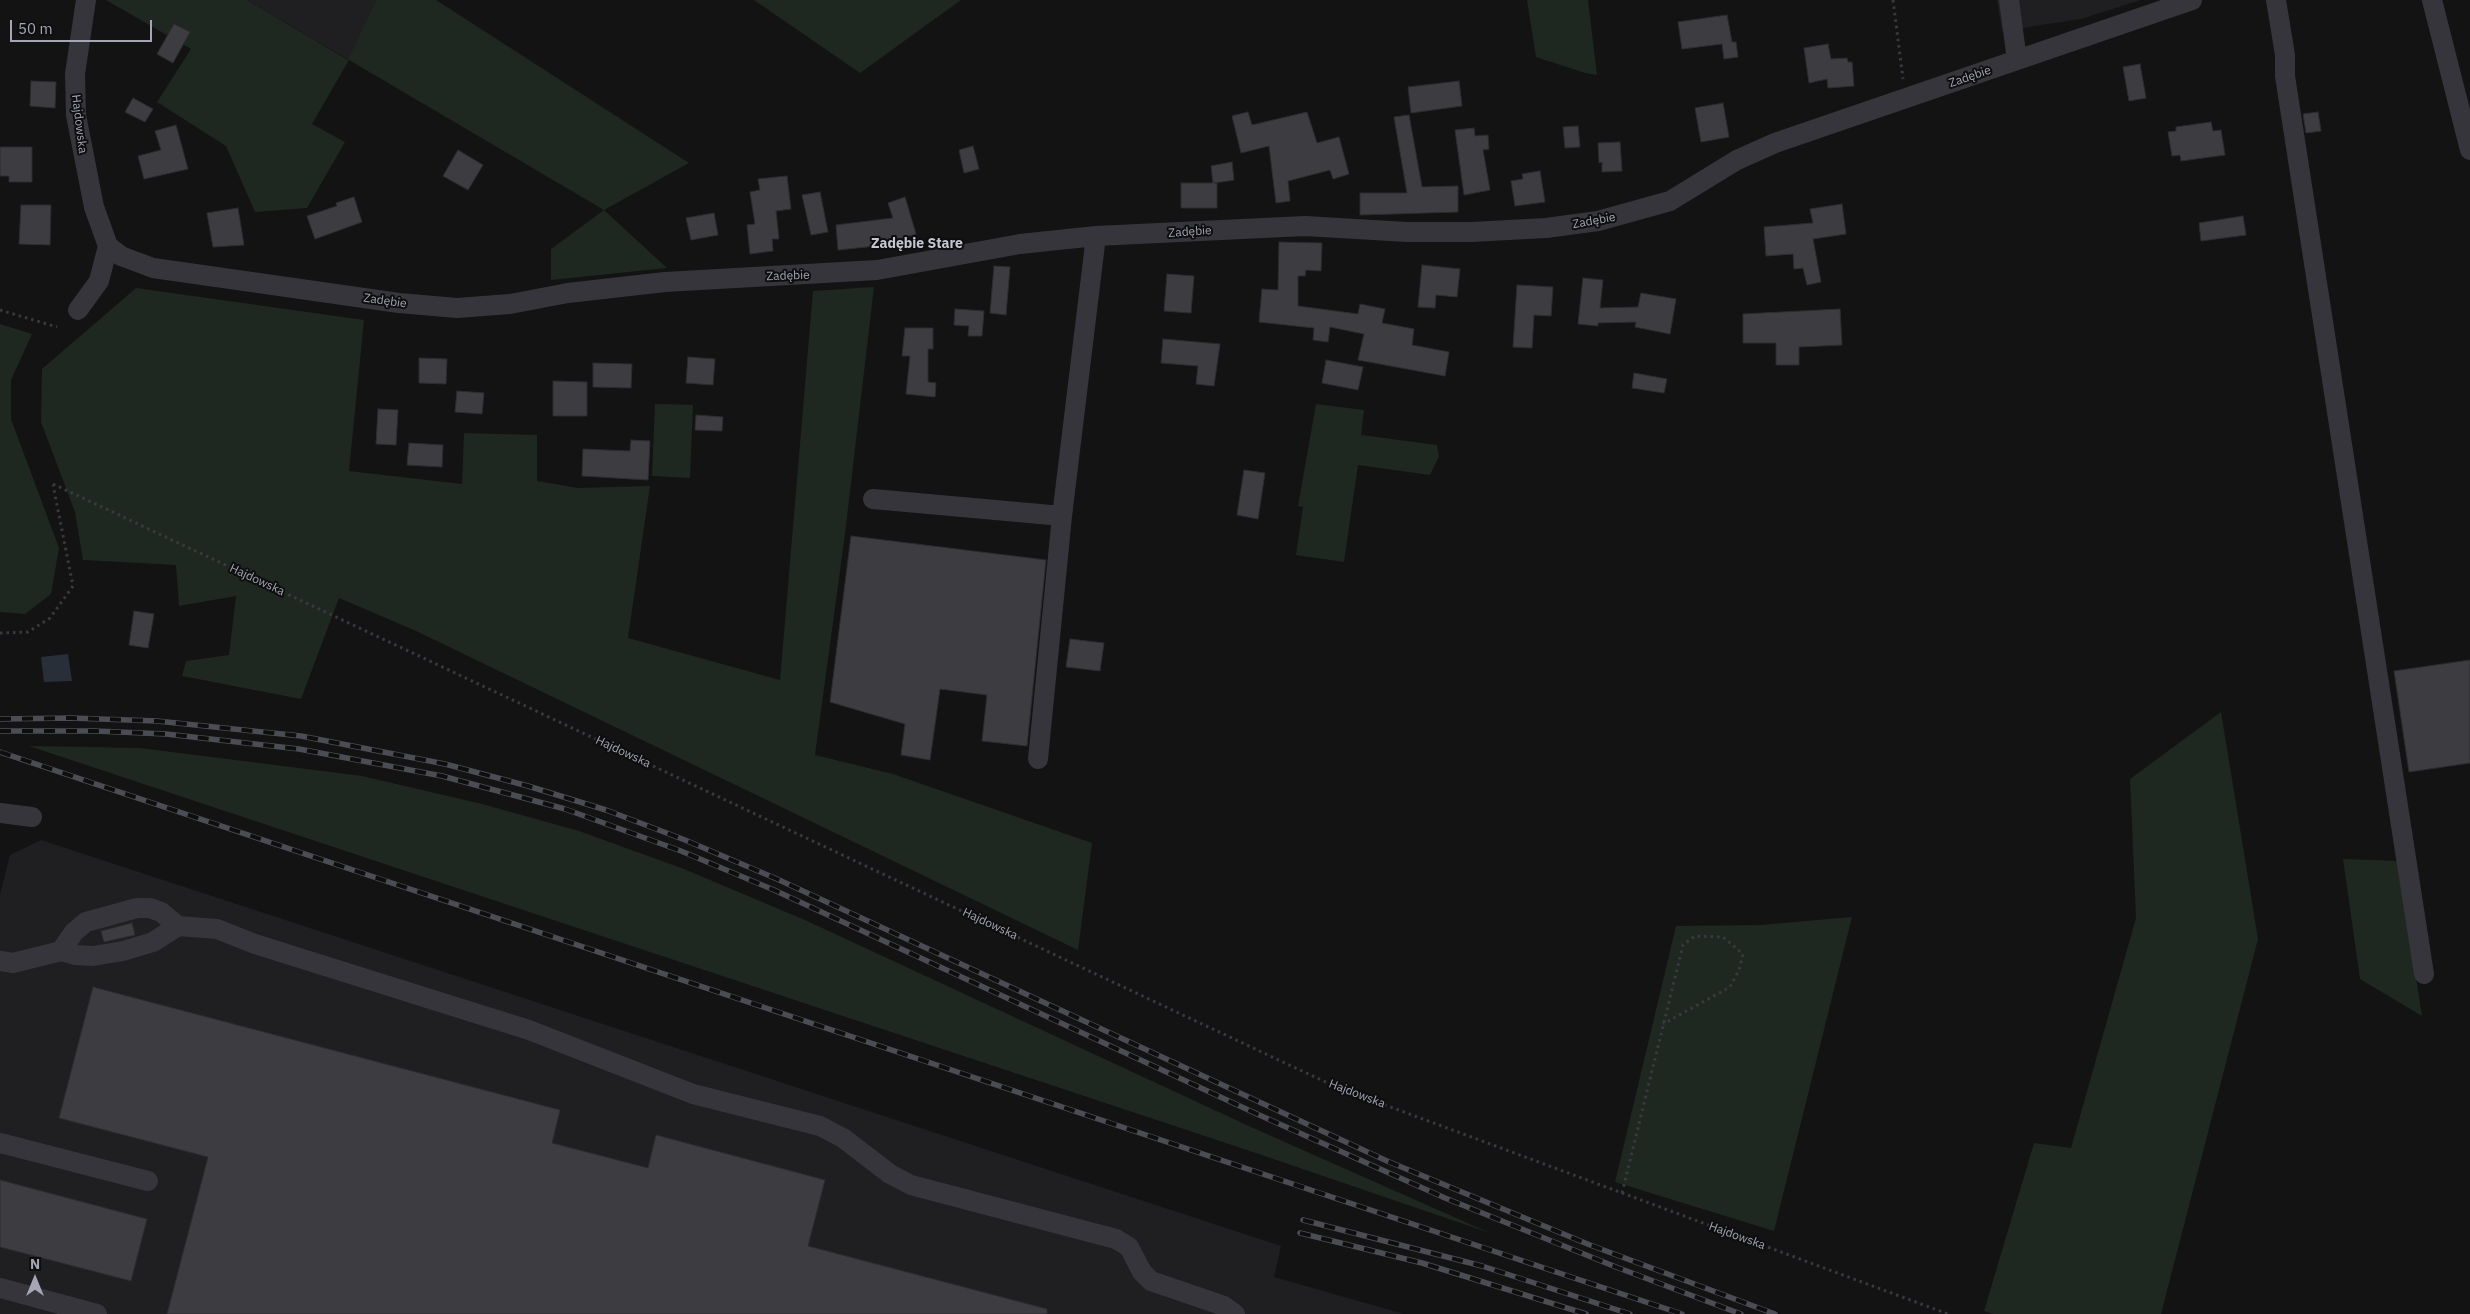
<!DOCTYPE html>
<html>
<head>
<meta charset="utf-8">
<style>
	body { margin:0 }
	#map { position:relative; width:2470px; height:1314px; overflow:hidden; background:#131314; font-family:"IBM Plex Sans",sans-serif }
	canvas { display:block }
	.north { position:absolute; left:10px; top:1254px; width:50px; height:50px; -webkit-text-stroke:4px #0e0e0f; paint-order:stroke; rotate:0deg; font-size:14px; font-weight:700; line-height:20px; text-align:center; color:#a4a6b5 }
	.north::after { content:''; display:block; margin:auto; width:18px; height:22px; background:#a4a6b5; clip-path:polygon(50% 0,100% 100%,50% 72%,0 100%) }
	.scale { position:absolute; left:10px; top:20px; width:142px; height:22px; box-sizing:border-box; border:2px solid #a4a6b5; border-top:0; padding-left:6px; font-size:15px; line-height:18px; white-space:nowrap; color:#a4a6b5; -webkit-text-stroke:4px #0e0e0f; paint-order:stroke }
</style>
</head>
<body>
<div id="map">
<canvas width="2470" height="1314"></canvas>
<div class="north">N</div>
<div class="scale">50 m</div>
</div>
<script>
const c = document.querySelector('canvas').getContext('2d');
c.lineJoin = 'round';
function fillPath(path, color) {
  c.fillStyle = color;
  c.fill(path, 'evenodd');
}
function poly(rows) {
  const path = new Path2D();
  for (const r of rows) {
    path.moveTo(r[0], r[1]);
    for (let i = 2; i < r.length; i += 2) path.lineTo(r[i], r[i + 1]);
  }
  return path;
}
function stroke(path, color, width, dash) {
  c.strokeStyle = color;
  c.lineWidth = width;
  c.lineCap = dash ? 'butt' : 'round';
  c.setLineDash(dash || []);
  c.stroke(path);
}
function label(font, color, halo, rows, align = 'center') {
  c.font = font + ' "IBM Plex Sans",sans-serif';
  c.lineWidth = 4;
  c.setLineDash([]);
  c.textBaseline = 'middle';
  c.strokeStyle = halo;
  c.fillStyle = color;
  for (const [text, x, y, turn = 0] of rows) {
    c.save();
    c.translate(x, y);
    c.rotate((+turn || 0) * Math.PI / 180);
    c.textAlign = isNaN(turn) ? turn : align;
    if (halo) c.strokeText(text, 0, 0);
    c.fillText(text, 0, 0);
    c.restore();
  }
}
const built = poly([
	[247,0,376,0,349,60],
	[1997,0,2141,0,2081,19,2002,31],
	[41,840,1281,1246,1274,1277,1404,1314,0,1314,0,895,10,855]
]);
const green = poly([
	[106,0,247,0,348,60,376,0,436,0,689,163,604,210,667,268,551,280,551,249,604,210,349,60,312,124,345,142,307,208,255,212,226,146,157,102,191,49],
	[754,0,961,0,860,73],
	[1527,0,1588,0,1597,75,1585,73,1536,57],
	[874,287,845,534,815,755,893,774,1092,843,1078,950,416,631,339,598,301,699,182,676,186,661,229,655,236,596,179,606,176,565,83,560,75,512,41,422,42,369,136,288,364,320,349,471,462,484,464,433,537,435,537,481,578,488,650,486,628,638,780,680,813,291],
	[0,324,32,334,11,380,11,419,59,548,51,594,25,614,0,612],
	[655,404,693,405,690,478,652,476],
	[1316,404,1364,410,1361,435,1437,445,1439,456,1430,475,1358,465,1344,562,1296,555,1303,507,1298,506],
	[2221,712,2258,939,2161,1314,1993,1314,1984,1311,2034,1143,2071,1148,2136,918,2130,779],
	[29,746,140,748,362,776,482,804,579,831,684,869,805,920,1251,1127,1490,1233,1247,1150],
	[2343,859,2398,861,2422,1016,2360,979],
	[1852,917,1774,1231,1615,1182,1676,926,1761,925]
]);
const water = poly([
	[68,654,72,681,44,682,41,657]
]);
const building = poly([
	[1727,15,1732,42,1736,42,1738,57,1724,59,1722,44,1682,49,1678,22,1727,15],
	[174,24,190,32,173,63,157,54,174,24],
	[1828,44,1831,59,1847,58,1848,62,1852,62,1854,86,1828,88,1827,79,1809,83,1804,48,1828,44],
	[2140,64,2146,98,2129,101,2123,67,2140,64],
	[31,81,56,82,55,108,30,106,31,81],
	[1459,81,1462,106,1411,113,1408,87,1459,81],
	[133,98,153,109,145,122,125,112,133,98],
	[1723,103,1729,137,1701,142,1695,108,1723,103],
	[1248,112,1252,125,1307,112,1317,143,1339,137,1349,174,1333,179,1330,170,1288,181,1290,201,1276,203,1269,146,1241,153,1232,116,1248,112],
	[2318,112,2321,131,2306,133,2303,114,2318,112],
	[1409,115,1422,187,1458,186,1458,212,1360,215,1360,193,1407,193,1394,117,1409,115],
	[2211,122,2213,131,2221,130,2225,155,2181,161,2180,155,2172,156,2168,132,2176,131,2176,127,2211,122],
	[176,125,188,169,144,179,138,156,161,150,155,131,176,125],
	[1578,126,1580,147,1565,148,1563,127,1578,126],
	[1474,128,1475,136,1488,135,1489,149,1483,150,1490,190,1464,195,1455,130,1474,128],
	[1620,142,1622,171,1602,172,1602,162,1599,163,1598,143,1620,142],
	[973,146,979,169,964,173,959,150,973,146],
	[0,147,32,147,32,182,9,182,9,176,0,176,0,147],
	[458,150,483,165,468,190,443,176,458,150],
	[1232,162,1234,180,1214,183,1217,183,1217,208,1181,208,1181,183,1213,183,1211,166,1232,162],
	[1540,171,1545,202,1515,206,1511,181,1523,179,1522,174,1540,171],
	[787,176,791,209,776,211,779,239,772,239,773,251,750,254,747,225,755,224,750,192,760,190,758,179,787,176],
	[820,192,828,232,811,235,802,195,820,192],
	[354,197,362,222,315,239,307,216,337,206,336,203,354,197],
	[905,197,916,234,876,246,838,250,836,225,893,218,888,203,905,197],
	[1842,204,1846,234,1813,239,1821,282,1807,285,1803,268,1794,269,1793,254,1766,256,1764,227,1813,223,1810,209,1842,204],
	[21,205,51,205,50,245,19,244,21,205],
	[238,208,244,245,213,247,207,213,238,208],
	[714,213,718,235,691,240,686,218,714,213],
	[2243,216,2246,235,2201,241,2199,223,2243,216],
	[1279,242,1322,243,1321,271,1306,270,1305,276,1298,276,1298,306,1358,314,1360,304,1385,309,1382,323,1414,329,1412,345,1449,352,1445,376,1358,360,1364,334,1330,327,1328,342,1313,340,1314,328,1259,322,1262,289,1278,290,1279,242],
	[1422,265,1460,269,1457,297,1436,295,1435,308,1418,307,1422,265],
	[994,266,1010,267,1006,315,990,313,994,266],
	[1167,274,1194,276,1191,313,1164,311,1167,274],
	[1583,278,1603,280,1600,308,1638,307,1641,293,1676,299,1670,334,1635,327,1636,322,1598,323,1598,326,1578,324,1583,278],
	[1517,285,1553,287,1551,316,1534,315,1532,348,1513,347,1517,285],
	[955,309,984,311,982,336,968,336,969,326,954,325,955,309],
	[1840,309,1842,345,1799,347,1799,365,1776,365,1776,343,1743,343,1743,314,1840,309],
	[905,328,933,328,933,349,928,349,928,382,936,383,935,397,906,394,910,356,902,356,905,328],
	[1163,339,1220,344,1214,386,1196,384,1198,366,1161,363,1163,339],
	[688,357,715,359,713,385,686,383,688,357],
	[419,358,447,359,446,384,419,383,419,358],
	[1326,360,1363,367,1358,390,1322,383,1326,360],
	[593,363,632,364,631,388,593,387,593,363],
	[1634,373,1667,379,1664,393,1632,388,1634,373],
	[553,381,587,382,587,416,553,416,553,381],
	[457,391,484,393,482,414,455,412,457,391],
	[378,409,398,410,396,445,376,444,378,409],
	[696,415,723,417,722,431,695,430,696,415],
	[631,440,650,441,648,480,582,476,583,449,630,451,631,440],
	[409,443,443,445,442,467,407,465,409,443],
	[1244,470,1265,473,1258,519,1237,515,1244,470],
	[851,536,1046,560,1027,746,982,741,987,695,940,689,930,760,901,755,905,724,830,702,851,536],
	[134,611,154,614,148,648,129,645,134,611],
	[1070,639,1104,643,1100,671,1066,667,1070,639],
	[2470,660,2470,763,2409,772,2394,671,2470,660],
	[132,923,135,935,104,942,101,931,132,923],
	[93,987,560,1110,552,1143,648,1168,656,1135,825,1180,808,1246,1047,1309,1047,1314,167,1314,208,1157,59,1118,93,987],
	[0,1180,147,1219,131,1281,0,1247,0,1180]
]);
const path = poly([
	[1893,0,1903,79],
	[0,310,57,327],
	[53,484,1334,1086,1948,1314],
	[0,633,28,632,50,618,73,586,53,485],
	[1622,1193,1683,945,1695,936,1723,937,1743,954,1739,970,1730,987,1663,1024]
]);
const minor = poly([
	[86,0,75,74,76,115,94,207,108,246,121,256,153,268,399,303,457,308,510,304,568,293,665,282,877,270,1020,244,1096,236,1305,226,1407,232,1471,232,1546,228,1598,221,1670,201,1737,160,1775,143,2192,0],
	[2009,0,2017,60],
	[2276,0,2285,55,2285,76,2424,974],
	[2432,0,2470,150],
	[78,310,99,281,108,246],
	[873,499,1062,516],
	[1038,759,1062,516,1096,236],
	[0,813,32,817],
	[61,951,74,932,86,922,137,908,150,908,161,912,178,926,217,929,255,944,529,1030,693,1094,820,1126,843,1138,890,1174,911,1185,1116,1239,1129,1247,1142,1272,1151,1281,1224,1306,1235,1314],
	[0,961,13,963,61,951,75,955,93,956,123,951,153,942,178,926],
	[0,1143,148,1181],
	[0,1288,97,1314]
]);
const rail = poly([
	[0,719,71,718,157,721,301,736,445,764,528,786,606,810,685,840,777,879,1387,1161,1590,1245,1775,1314],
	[0,731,95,731,166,734,299,749,442,776,565,809,681,851,774,890,1257,1114,1445,1198,1616,1267,1741,1314],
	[0,752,1682,1314],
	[1303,1220,1482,1266,1630,1314],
	[1300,1233,1422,1263,1586,1314]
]);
const streetNames = [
	["Zadębie",1970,77,-19],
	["Hajdowska",79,124,83],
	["Zadębie",1594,221,-10],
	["Zadębie",1190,232,-4],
	["Zadębie",788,276,-2],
	["Zadębie",385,301,8],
	["Hajdowska",257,580,25],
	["Hajdowska",623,752,25],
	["Hajdowska",990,924,25],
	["Hajdowska",1357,1094,21],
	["Hajdowska",1737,1236,20]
];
const neighbourhoodNames = [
	["Zadębie Stare",917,244]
];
fillPath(built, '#1f1f21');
fillPath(green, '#1f2721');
fillPath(water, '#292f38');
fillPath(building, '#3d3c41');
stroke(building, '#2d2c30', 1);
stroke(path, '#393a40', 3, [2.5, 4]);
stroke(minor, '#35353b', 20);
stroke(rail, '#4c4d54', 5.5);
stroke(rail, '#0e0e0f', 4, [11]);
label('12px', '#a4a6b5', '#0e0e0f', streetNames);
label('bold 14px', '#c5c6d1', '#0e0e0f', neighbourhoodNames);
</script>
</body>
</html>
